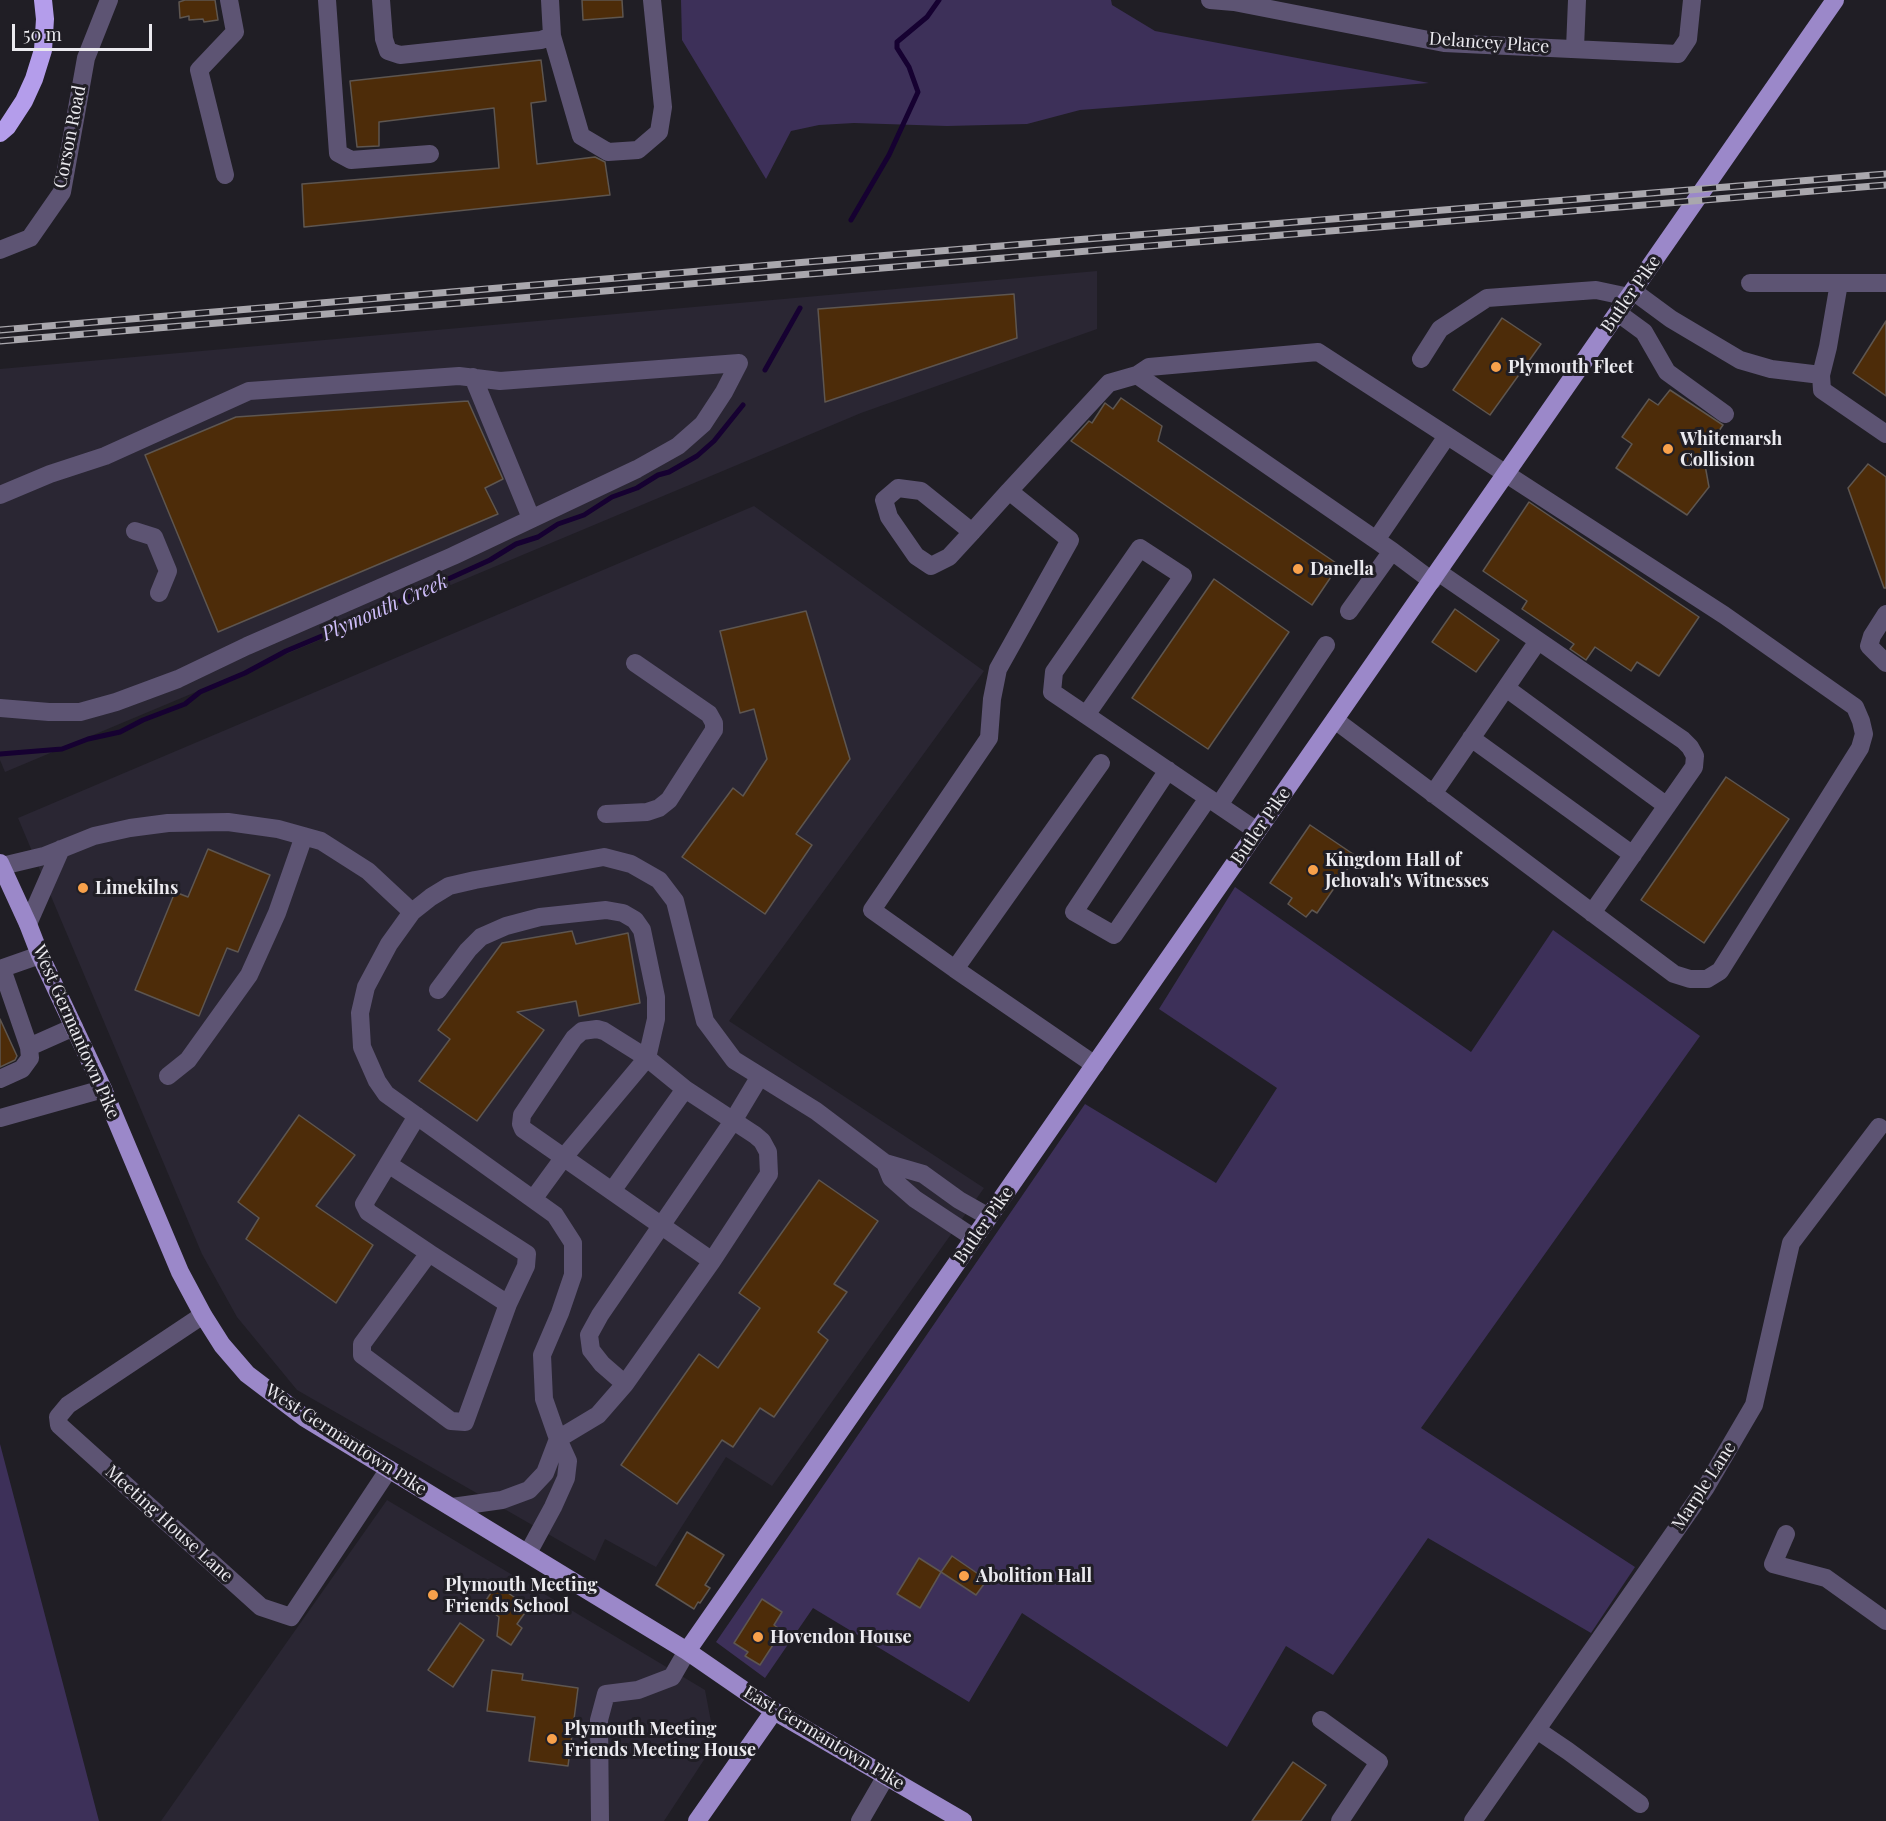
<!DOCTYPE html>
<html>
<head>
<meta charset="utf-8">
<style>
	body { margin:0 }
	#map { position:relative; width:1886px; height:1821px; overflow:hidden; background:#201e25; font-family:"Playfair Display",serif }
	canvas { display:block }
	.scale { position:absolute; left:12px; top:24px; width:140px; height:27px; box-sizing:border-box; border:3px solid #ebeaef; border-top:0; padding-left:8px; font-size:18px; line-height:21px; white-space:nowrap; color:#ebeaef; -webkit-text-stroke:4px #201e25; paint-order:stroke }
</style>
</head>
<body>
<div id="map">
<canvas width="1886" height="1821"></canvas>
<div class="scale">50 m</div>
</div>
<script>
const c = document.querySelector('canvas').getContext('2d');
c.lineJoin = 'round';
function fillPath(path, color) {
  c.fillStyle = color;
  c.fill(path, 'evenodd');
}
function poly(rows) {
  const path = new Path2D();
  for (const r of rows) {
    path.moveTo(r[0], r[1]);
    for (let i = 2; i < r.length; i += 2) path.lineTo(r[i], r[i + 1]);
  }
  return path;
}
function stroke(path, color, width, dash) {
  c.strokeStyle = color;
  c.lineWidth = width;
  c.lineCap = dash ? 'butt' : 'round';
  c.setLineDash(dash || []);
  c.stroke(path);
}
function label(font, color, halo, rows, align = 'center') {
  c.font = font + ' "Playfair Display",serif';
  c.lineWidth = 6;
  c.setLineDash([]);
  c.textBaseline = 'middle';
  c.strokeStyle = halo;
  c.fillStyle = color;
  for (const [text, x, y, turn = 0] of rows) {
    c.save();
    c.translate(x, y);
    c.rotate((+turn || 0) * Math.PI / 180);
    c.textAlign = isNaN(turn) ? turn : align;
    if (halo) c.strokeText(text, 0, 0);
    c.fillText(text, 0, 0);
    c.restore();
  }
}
const built = poly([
	[1097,271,1097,329,861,413,5,772,0,760,0,369],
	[754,506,984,671,729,1021,984,1188,772,1486,726,1457,656,1567,605,1539,595,1561,297,1390,237,1317,202,1254,18,818],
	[387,1500,705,1690,715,1743,664,1821,161,1821]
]);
const green = poly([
	[681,0,1111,0,1112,5,1155,31,1429,83,1080,110,1027,124,947,126,854,123,819,125,791,131,766,179,682,40],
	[1235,887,1471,1052,1553,930,1700,1036,1421,1428,1635,1567,1591,1633,1428,1538,1333,1675,1286,1646,1227,1747,1022,1613,969,1702,813,1608,765,1678,716,1642,1085,1104,1216,1183,1277,1088,1159,1009],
	[0,1444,99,1821,0,1821]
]);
const stream = poly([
	[851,220,889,155,918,92,909,67,897,48,897,42,927,17,939,0],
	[765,370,800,308],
	[0,754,62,749,88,739,120,732,143,720,185,704,200,692,245,673,286,651,389,608,402,600,490,560,516,544,538,537,558,524,584,515,612,497,637,488,658,475,669,472,697,456,714,441,743,405]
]);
const building = poly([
	[185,0,215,0,218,20,204,22,203,19,189,20,189,16,180,18,179,2,185,0],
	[582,0,622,0,623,17,583,20,582,0],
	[541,60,546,101,531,103,537,164,595,157,605,162,610,195,304,227,302,184,499,168,494,108,379,122,379,146,357,147,350,81,541,60],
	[1014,294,1017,338,825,402,818,309,1014,294],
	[1502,318,1541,344,1490,415,1453,390,1502,318],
	[1886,321,1886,396,1853,373,1886,321],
	[1670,390,1723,425,1703,454,1709,487,1687,515,1616,468,1632,444,1622,437,1649,399,1658,405,1670,390],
	[1121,398,1162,426,1158,441,1339,565,1312,605,1071,441,1089,421,1092,423,1105,403,1113,409,1121,398],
	[468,401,503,479,485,488,498,514,218,632,145,455,236,417,468,401],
	[1868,464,1886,477,1886,588,1884,588,1848,488,1868,464],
	[1529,502,1699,617,1659,676,1637,662,1631,671,1595,647,1586,660,1570,649,1574,644,1522,609,1527,601,1483,571,1529,502],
	[1214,579,1289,632,1208,749,1132,698,1214,579],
	[1455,609,1499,640,1476,672,1432,642,1455,609],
	[806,611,850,759,796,834,812,845,765,914,682,857,733,788,743,796,767,759,754,709,740,713,720,631,806,611],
	[1726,777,1789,819,1704,943,1641,900,1726,777],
	[1310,825,1356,856,1317,913,1312,910,1306,917,1288,904,1292,898,1270,883,1310,825],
	[208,849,270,875,238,952,227,948,199,1016,135,990,175,892,188,897,208,849],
	[572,931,576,944,628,933,640,1003,579,1016,576,1001,517,1012,544,1030,477,1121,419,1081,450,1039,438,1030,502,943,572,931],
	[0,1019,17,1056,15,1060,0,1067,0,1019],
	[299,1115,355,1155,316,1206,373,1245,336,1303,246,1239,259,1218,238,1202,299,1115],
	[819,1180,878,1221,834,1284,847,1292,818,1332,828,1340,774,1417,760,1408,733,1447,722,1440,677,1504,621,1465,699,1354,718,1368,760,1308,739,1293,819,1180],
	[687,1532,724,1555,705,1585,710,1588,700,1603,698,1602,694,1609,656,1585,687,1532],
	[952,1556,987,1580,976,1595,941,1572,952,1556],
	[919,1558,941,1572,920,1608,897,1594,919,1558],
	[496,1585,529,1607,517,1624,522,1628,511,1645,497,1636,499,1617,483,1605,496,1585],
	[762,1599,782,1612,774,1625,782,1631,760,1665,745,1656,748,1652,734,1643,762,1599],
	[460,1623,484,1640,453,1687,428,1670,460,1623],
	[492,1670,523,1674,522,1680,578,1688,568,1766,529,1761,535,1717,487,1711,492,1670],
	[1293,1762,1326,1785,1301,1821,1252,1821,1293,1762]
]);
const minor = poly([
	[327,0,338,153,351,160,430,154],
	[381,0,384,39,388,51,400,55,541,40,552,36,550,0],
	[1210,0,1234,2,1444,43,1678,54,1688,39,1692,0],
	[552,36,581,136,608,152,638,150,659,132,663,107,652,0],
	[1575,48,1577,0],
	[225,175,199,70,235,32,229,0],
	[0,250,30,238,62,192,86,58,109,0],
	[1750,283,1886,283],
	[1633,291,1671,319,1740,360,1771,369,1821,375,1822,390,1886,434],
	[1618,313,1644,332,1667,372,1725,414],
	[1421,359,1440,329,1487,298,1596,290,1629,297],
	[1137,375,1392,551],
	[1821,375,1828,347,1839,283],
	[473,377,531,518],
	[0,495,50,474,105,456,249,391,459,376,500,381,739,363,724,392,703,424,678,446,637,469,453,556,247,646,178,679,116,702,80,712,49,712,0,708],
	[135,531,154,537,168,571,159,593],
	[972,532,921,491,898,488,884,500,889,517,916,556,931,566,949,557,972,532,1009,491],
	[1376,540,1447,436],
	[1438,572,1683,740,1690,747,1695,756,1694,767,1592,913],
	[1349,611,1392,551,1432,581],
	[1886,614,1872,636,1869,646,1886,663],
	[1506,688,1667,806],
	[1086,715,1183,576,1140,548,1054,672,1052,692,1086,715,1257,831],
	[1471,738,1633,855],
	[1168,770,1074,912,1114,935,1208,798],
	[1433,794,1538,641],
	[1219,805,1326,645],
	[606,814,647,812,659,808,669,800,714,730,714,723,709,714,635,663],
	[2,866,44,856,94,836,130,828,168,823,228,822,278,829,321,841,368,871,412,912],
	[28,924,61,849],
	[0,969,40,955],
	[955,969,872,910,989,738,992,699,998,669,1070,540,1009,491,1109,383,1137,375,1149,367,1318,352,1724,615,1855,707,1861,721,1864,734,1860,748,1720,971,1707,979,1690,979,1674,974,1335,720],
	[438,990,468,950,481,937,506,926,540,917,606,910,623,913,635,920,642,930,656,997,656,1019,647,1058,564,1157,534,1198],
	[29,1047,74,1027],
	[1095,1065,955,969,1101,763],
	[168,1076,188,1060,249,975,277,913,304,836],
	[0,1079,22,1069,30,1058,29,1047,2,969],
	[0,1118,103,1089],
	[885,1163,891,1178,915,1199,974,1238],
	[388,1164,527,1254,526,1266,508,1304,465,1422,451,1421,362,1355,362,1344,429,1253,368,1212,364,1204,417,1116],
	[612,1191,685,1089],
	[429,1253,508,1304],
	[203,1315,68,1405,58,1417,59,1425,261,1607,291,1617,389,1469],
	[625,1384,602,1364,591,1350,589,1335,600,1315,733,1121,760,1076],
	[452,1507,502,1500,529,1490,545,1473,558,1439,598,1415,625,1384,712,1261,769,1174,768,1152,762,1141,755,1135,685,1089,647,1058,604,1031,597,1029,582,1031,574,1038,522,1115,521,1124,523,1129,712,1261],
	[1786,1534,1773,1564,1826,1578,1886,1621],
	[528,1553,553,1507,566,1478,568,1461,558,1439,544,1399,542,1355,560,1313,573,1275,573,1243,555,1215,386,1094,377,1081,362,1047,360,1013,366,987,389,944,412,912,431,897,449,886,475,880,604,857,631,864,659,880,675,901,705,1021,734,1060,816,1111,885,1163,923,1174,959,1200,989,1217],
	[1321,1720,1379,1762,1340,1821],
	[1537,1730,1568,1751,1640,1804],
	[600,1821,599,1720,606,1694,638,1690,672,1677,687,1651],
	[860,1821,886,1776],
	[1473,1821,1706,1487,1754,1405,1791,1243,1879,1127]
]);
const major = poly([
	[0,863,28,924,40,955,103,1089,180,1272,203,1315,222,1345,247,1374,305,1418,687,1651,774,1711,963,1821],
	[687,1651,1835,0],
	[697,1821,774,1711]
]);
const highway = poly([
	[0,133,7,127,24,101,34,79,43,50,45,19,43,0]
]);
const rail = poly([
	[0,330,890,255,1886,174],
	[0,341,1886,185]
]);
const markers = [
	[1496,367,6,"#f8a14b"],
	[1668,449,6,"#f8a14b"],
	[1298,569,6,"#f8a14b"],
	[1313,870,6,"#f8a14b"],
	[83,888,6,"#f8a14b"],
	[964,1576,6,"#f8a14b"],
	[433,1595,6,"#f8a14b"],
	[758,1637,6,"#f8a14b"],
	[552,1739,6,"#f8a14b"]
];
const streetNames = [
	["Delancey Place",1489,43,4],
	["Corson Road",70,137,-79],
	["Butler Pike",1631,294,-55],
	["Butler Pike",1261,826,-55],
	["West Germantown Pike",76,1032,66],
	["Butler Pike",984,1225,-55],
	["West Germantown Pike",346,1440,33],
	["Marple Lane",1704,1486,-57],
	["Meeting House Lane",169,1524,42],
	["East Germantown Pike",824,1738,31]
];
const poiNames = [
	["Plymouth Fleet",1508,367],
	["Whitemarsh",1680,439],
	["Collision",1680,460],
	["Danella",1310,569],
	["Kingdom Hall of",1325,860],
	["Jehovah's Witnesses",1325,881],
	["Limekilns",95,888],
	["Abolition Hall",976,1576],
	["Plymouth Meeting",445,1585],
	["Friends School",445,1606],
	["Hovendon House",770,1637],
	["Plymouth Meeting",564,1729],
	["Friends Meeting House",564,1750]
];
const waterNames = [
	["Plymouth Creek",385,608,-24]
];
fillPath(built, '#2a2633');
fillPath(green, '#3d3059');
stroke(stream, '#160131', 5);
fillPath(building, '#4d2c09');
stroke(building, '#5e5650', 1.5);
stroke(minor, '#5d5473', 18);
stroke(major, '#9b88c9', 18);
stroke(highway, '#b49deb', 18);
stroke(rail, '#a9a7ad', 7);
stroke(rail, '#201e25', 4.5, [14]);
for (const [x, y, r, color] of markers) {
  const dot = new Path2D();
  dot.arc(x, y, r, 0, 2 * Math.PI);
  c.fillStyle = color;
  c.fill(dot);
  stroke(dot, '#201e25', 2);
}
label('18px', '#ebeaef', '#201e25', streetNames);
label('bold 18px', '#ebeaef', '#201e25', poiNames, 'left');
label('italic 20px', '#cfbefb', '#201e25', waterNames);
</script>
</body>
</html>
